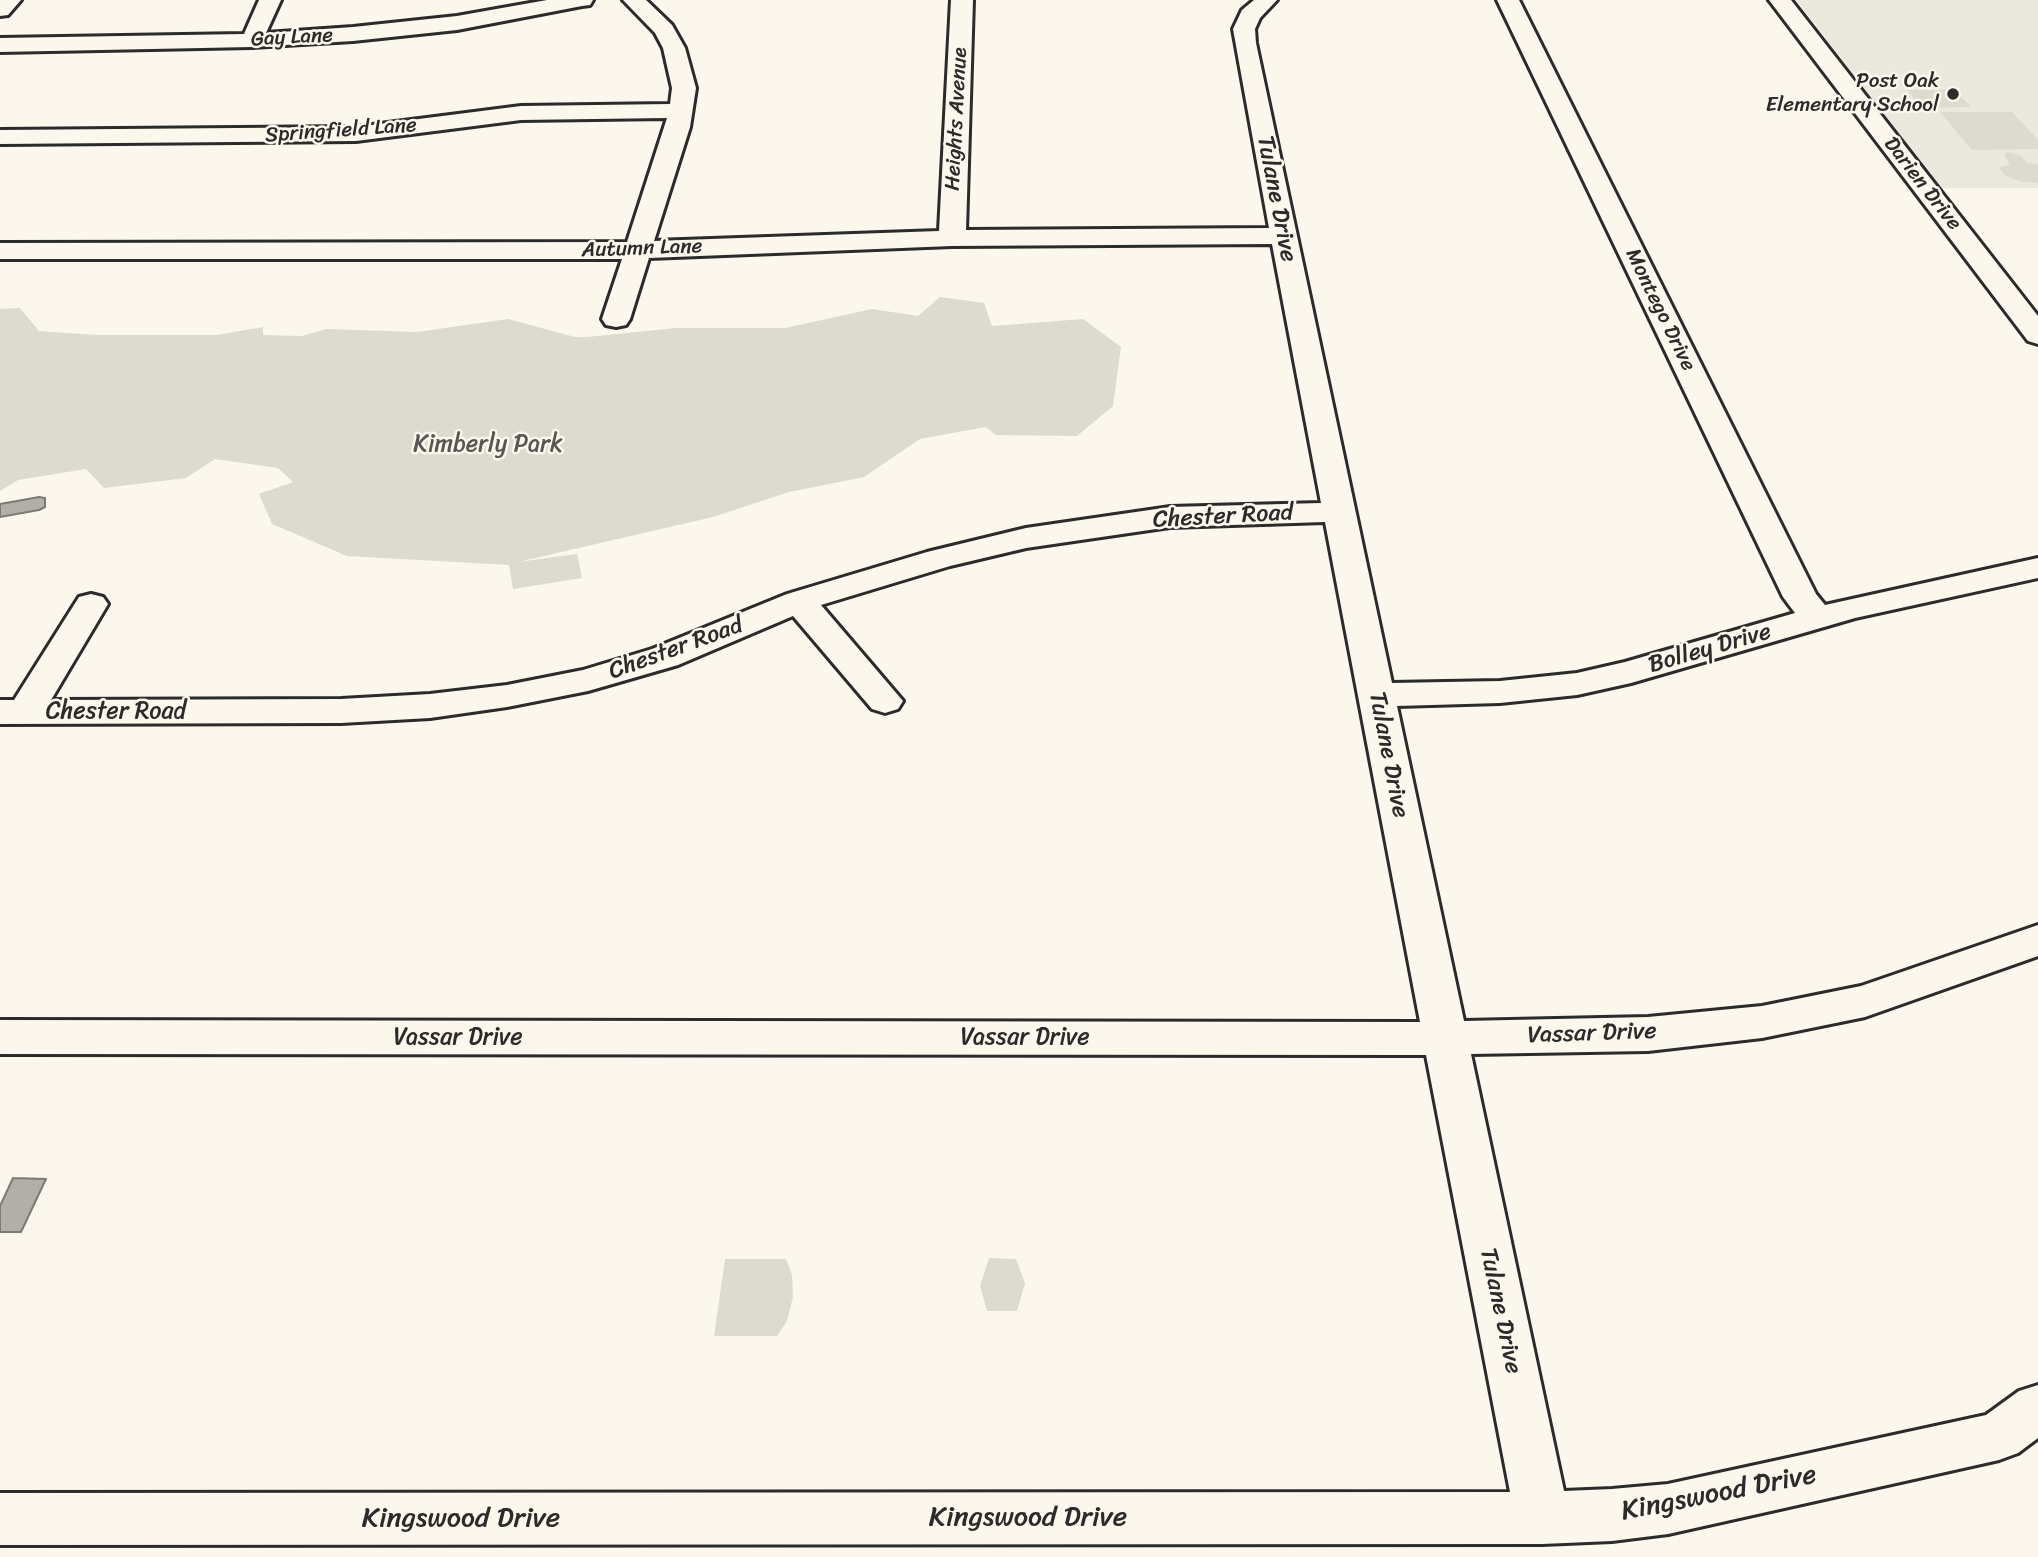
<!DOCTYPE html>
<html>
<head>
<meta charset="utf-8">
<style>
	body { margin:0 }
	canvas { display:block; background:#fbf7ec }
</style>
</head>
<body>
<canvas width="2038" height="1557"></canvas>
<script>
const c = document.querySelector('canvas').getContext('2d');
c.lineJoin = 'round';
function fillPath(path, color) {
  c.fillStyle = color;
  c.fill(path, 'evenodd');
}
function poly(rows) {
  const path = new Path2D();
  for (const r of rows) {
    path.moveTo(r[0], r[1]);
    for (let i = 2; i < r.length; i += 2) path.lineTo(r[i], r[i + 1]);
  }
  return path;
}
function stroke(path, color, width, dash) {
  c.strokeStyle = color;
  c.lineWidth = width;
  c.lineCap = dash ? 'butt' : 'round';
  c.setLineDash(dash || []);
  c.stroke(path);
}
function label(font, color, halo, rows, align = 'center') {
  c.font = font + ' Sriracha,sans-serif';
  c.lineWidth = 5;
  c.setLineDash([]);
  c.textBaseline = 'middle';
  c.strokeStyle = halo;
  c.fillStyle = color;
  for (const [text, x, y, turn = 0] of rows) {
    c.save();
    c.translate(x, y);
    c.rotate((+turn || 0) * Math.PI / 180);
    c.textAlign = isNaN(turn) ? turn : align;
    if (halo) c.strokeText(text, 0, 0);
    c.fillText(text, 0, 0);
    c.restore();
  }
}
const built = poly([
	[1796,0,2038,0,2038,188,1941,188]
]);
const green = poly([
	[1907,90,1955,90,1971,107,1922,108],
	[1940,112,2012,112,2038,140,2038,149,1972,150],
	[2006,152,2020,155,2027,163,2038,164,2038,183,2022,182,2006,176,1999,168,2010,164,2004,155],
	[940,297,984,303,992,326,1083,319,1121,347,1113,406,1077,436,996,435,986,427,920,439,864,477,789,492,713,517,518,562,577,554,582,578,513,589,509,565,347,556,272,524,259,494,293,482,278,468,215,459,186,478,104,488,86,469,18,480,0,491,0,309,20,308,39,331,97,335,217,335,263,327,263,335,302,336,326,329,417,332,508,319,575,337,587,337,676,328,785,328,872,309,918,316],
	[989,1258,1016,1259,1025,1283,1017,1311,987,1311,980,1286],
	[725,1259,786,1259,792,1275,793,1297,787,1321,777,1336,714,1336]
]);
const water = poly([
	[39,497,45,498,45,507,39,510,0,517,0,504,39,497],
	[13,1178,46,1179,21,1232,0,1232,0,1206,13,1178]
]);
const minor = poly([
	[0,0,21,0,8,15,0,16,0,0],
	[259,0,281,0,266,33,353,27,457,16,547,0,593,0,590,5,582,6,457,30,353,41,252,47,0,52,0,38,244,34,259,0],
	[623,0,646,0,672,25,685,48,696,88,690,127,654,241,939,231,951,0,973,0,966,230,1269,228,1233,29,1242,10,1254,0,1277,0,1260,18,1255,29,1256,43,1392,683,1500,681,1577,673,1625,662,1795,613,1783,597,1497,0,1519,0,1816,594,1825,605,2038,558,2038,578,1855,618,1631,683,1577,695,1500,703,1397,706,1464,1021,1648,1017,1762,1006,1861,986,2038,925,2038,956,1865,1017,1762,1038,1648,1051,1471,1054,1564,1491,1612,1489,1668,1484,1986,1415,2019,1391,2038,1385,2038,1438,2018,1453,1999,1460,1668,1534,1612,1541,1542,1544,0,1545,0,1493,1510,1492,1426,1055,0,1054,0,1020,1420,1022,1325,522,1170,527,1026,548,950,566,821,605,903,701,898,709,885,713,872,709,793,616,678,665,588,691,507,707,430,718,341,723,0,724,0,700,14,700,79,597,91,594,103,597,108,604,51,700,341,699,430,694,507,685,583,670,652,649,787,594,927,552,1026,528,1170,507,1321,503,1272,244,952,246,649,258,630,319,626,325,616,327,606,325,602,319,622,259,0,259,0,243,627,242,667,118,521,120,356,141,0,144,0,130,356,127,521,106,670,104,672,88,663,48,655,33,623,0],
	[1769,0,1791,0,2038,316,2038,344,2028,341,1769,0]
]);
const markers = [
	[1953,94,7,"#2b2b2b"]
];
const farStreetnames = [
	["Gay Lane",292,38,-3],
	["Heights Avenue",957,119,-87],
	["Springfield Lane",341,131,-4],
	["Darien Drive",1922,184,52],
	["Autumn Lane",642,249,-2],
	["Montego Drive",1660,310,64]
];
const farPoinames = [
	["Post Oak",1939,82],
	["Elementary School",1939,106]
];
const streetNames = [
	["Tulane Drive",1276,199,79],
	["Chester Road",1223,517,-3],
	["Chester Road",676,649,-20],
	["Bolley Drive",1710,649,-16],
	["Chester Road",116,712],
	["Tulane Drive",1388,755,79],
	["Vassar Drive",1592,1034,-2],
	["Vassar Drive",458,1038],
	["Vassar Drive",1025,1038],
	["Tulane Drive",1500,1311,78]
];
const parkNames = [
	["Kimberly Park",488,445]
];
const nearStreetnames = [
	["Kingswood Drive",1719,1494,-11],
	["Kingswood Drive",1028,1518],
	["Kingswood Drive",461,1519]
];
fillPath(built, '#ebe8de');
fillPath(green, '#dddad0');
fillPath(water, '#b1afa7');
stroke(water, '#7b7a75', 2);
stroke(minor, '#2b2b2b', 6);
fillPath(minor, '#fbf7ec');
for (const [x, y, r, color] of markers) {
  const dot = new Path2D();
  dot.arc(x, y, r, 0, 2 * Math.PI);
  c.fillStyle = color;
  c.fill(dot);
  stroke(dot, '#fbf7ec', 2.5);
}
label('21px', '#2b2b2b', '#fbf7ec', farStreetnames);
label('21px', '#2b2b2b', '#fbf7ec', farPoinames, 'right');
label('24px', '#2b2b2b', '#fbf7ec', streetNames);
label('24px', '#585754', '#fbf7ec', parkNames);
label('28px', '#2b2b2b', '#fbf7ec', nearStreetnames);
</script>
</body>
</html>
